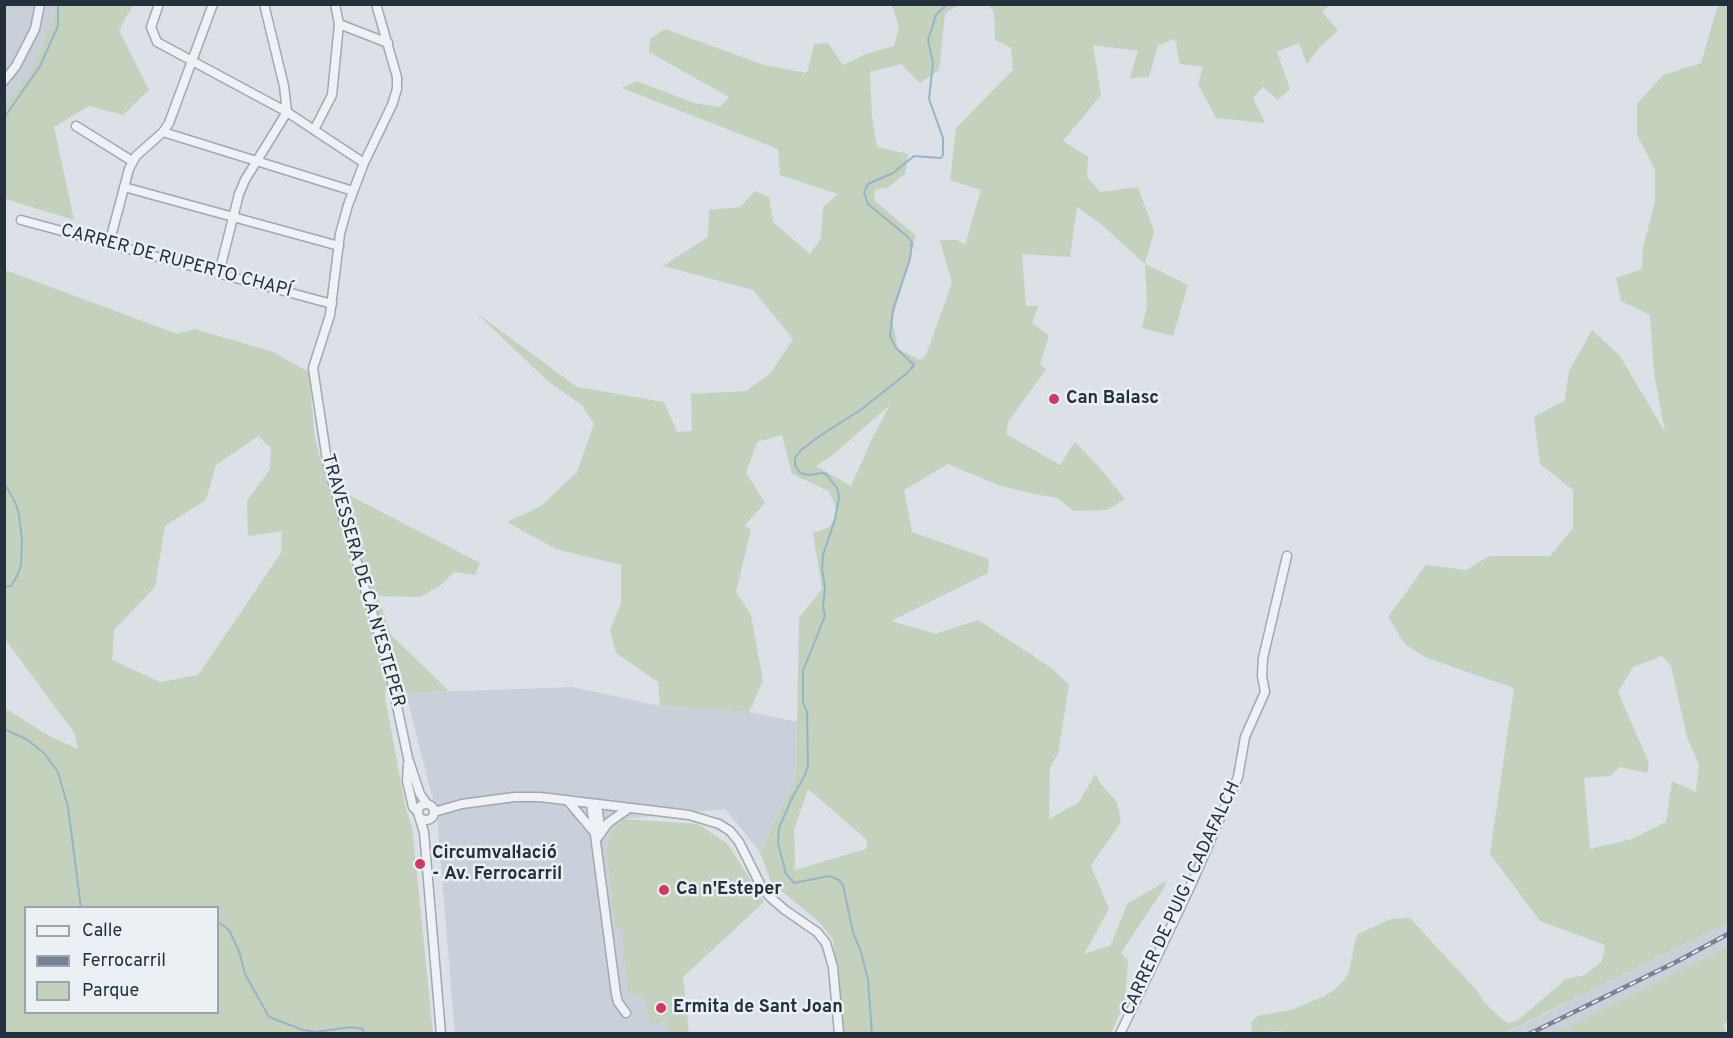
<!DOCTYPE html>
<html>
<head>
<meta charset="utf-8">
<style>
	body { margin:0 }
	#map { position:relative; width:1733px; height:1038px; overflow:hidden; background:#dbe1e6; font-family:Overpass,sans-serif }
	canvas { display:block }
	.frame { position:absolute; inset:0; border:6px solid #25303d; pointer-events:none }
	.legend { position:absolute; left:24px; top:906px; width:195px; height:108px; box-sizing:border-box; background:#eaf0f4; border:2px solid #9ba3ab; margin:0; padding:8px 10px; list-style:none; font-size:18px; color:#25303d }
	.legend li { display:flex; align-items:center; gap:12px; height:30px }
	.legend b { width:30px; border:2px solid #9ba3ab }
</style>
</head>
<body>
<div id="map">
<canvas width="1733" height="1038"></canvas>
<div class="frame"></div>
<ul class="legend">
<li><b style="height:8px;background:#eef1f5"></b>Calle</li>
<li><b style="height:8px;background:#748291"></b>Ferrocarril</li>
<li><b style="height:16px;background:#c4d1bc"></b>Parque</li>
</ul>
</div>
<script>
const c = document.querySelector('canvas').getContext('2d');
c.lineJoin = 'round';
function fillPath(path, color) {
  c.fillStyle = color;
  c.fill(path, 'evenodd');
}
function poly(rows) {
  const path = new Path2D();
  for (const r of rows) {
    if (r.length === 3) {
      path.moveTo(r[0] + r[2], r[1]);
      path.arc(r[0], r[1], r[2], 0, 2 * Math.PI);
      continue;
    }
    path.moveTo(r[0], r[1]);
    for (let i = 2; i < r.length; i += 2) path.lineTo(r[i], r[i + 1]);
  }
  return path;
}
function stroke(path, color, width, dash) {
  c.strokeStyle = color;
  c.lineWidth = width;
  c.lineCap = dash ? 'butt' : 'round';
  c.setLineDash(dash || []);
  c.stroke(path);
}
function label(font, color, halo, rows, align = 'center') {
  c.font = font + ' Overpass,sans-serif';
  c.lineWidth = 5;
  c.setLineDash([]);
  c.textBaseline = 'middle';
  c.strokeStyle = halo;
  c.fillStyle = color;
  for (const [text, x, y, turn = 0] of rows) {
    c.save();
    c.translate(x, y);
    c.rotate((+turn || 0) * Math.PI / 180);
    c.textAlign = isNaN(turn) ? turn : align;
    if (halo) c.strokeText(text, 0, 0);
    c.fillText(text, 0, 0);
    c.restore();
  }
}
const built = poly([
	[5,5,58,5,29,75,5,103],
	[573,687,660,706,749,712,797,722,796,778,760,852,725,809,623,819,611,831,606,850,615,929,622,931,627,992,647,1000,668,1021,667,1033,455,1033,437,816,406,693],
	[1728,923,1728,946,1556,1033,1505,1034]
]);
const green = poly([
	[58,5,133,5,119,30,149,90,123,115,89,106,54,127,74,220,5,199,5,103,29,75],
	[892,5,959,5,945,13,939,70,920,83,901,64,870,72,872,117,877,147,908,154,905,174,887,188,876,189,874,200,916,236,892,320,898,349,920,360,926,355,952,283,940,240,957,240,965,245,981,190,950,180,956,128,1013,70,1011,48,995,40,994,12,988,5,1330,5,1322,12,1338,30,1319,48,1307,64,1299,43,1277,52,1290,89,1278,100,1263,87,1253,98,1265,123,1216,118,1198,84,1203,67,1180,64,1175,39,1158,45,1149,77,1130,78,1138,51,1093,45,1101,95,1063,141,1088,157,1087,177,1100,192,1138,187,1154,231,1145,264,1188,285,1173,336,1142,328,1147,305,1145,264,1101,224,1077,207,1070,257,1022,254,1026,306,1038,306,1032,323,1049,336,1040,364,1046,369,1008,422,1006,434,1060,465,1075,442,1100,468,1125,499,1107,510,1074,511,1057,498,1029,493,998,485,948,464,904,490,912,532,989,559,988,573,891,621,935,634,978,620,1050,667,1069,685,1058,754,1050,767,1049,819,1079,802,1095,774,1100,783,1117,802,1121,822,1091,866,1109,909,1084,954,1111,945,1127,904,1166,881,1163,890,1121,953,1128,960,1125,1002,1111,1033,844,1033,833,940,820,923,771,882,760,852,796,778,799,618,822,589,813,533,830,527,838,512,829,491,792,474,782,435,757,442,746,473,765,503,744,526,751,529,736,592,751,615,763,681,749,712,660,706,658,682,616,653,610,630,621,604,621,565,556,549,507,522,541,506,577,472,594,424,582,405,549,382,474,311,577,387,664,402,677,432,692,431,691,394,746,391,770,374,793,339,753,290,663,266,708,237,709,210,740,207,755,191,769,197,773,222,810,254,821,238,823,207,838,194,780,175,778,149,622,88,637,81,694,103,720,107,729,97,649,52,650,39,665,29,764,65,807,73,814,44,828,43,843,65,866,54,894,46,899,27],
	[890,405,872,439,851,486,816,466,830,457],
	[808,789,867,840,866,849,795,870,794,830],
	[1718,5,1728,5,1728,923,1505,1033,1288,1034,1280,1031,1252,1033,1251,1023,1257,1016,1291,1010,1325,996,1335,989,1344,980,1349,972,1355,941,1358,934,1391,919,1410,918,1478,992,1484,1002,1503,1020,1509,1023,1517,1021,1566,979,1585,975,1602,961,1605,945,1540,921,1490,854,1514,688,1427,658,1405,644,1388,617,1426,565,1466,570,1489,556,1550,556,1573,528,1573,490,1540,464,1534,417,1565,400,1569,371,1592,330,1620,356,1665,432,1654,374,1650,315,1621,301,1616,278,1642,269,1643,247,1655,202,1655,169,1637,135,1637,104,1663,75,1701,63],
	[1662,656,1671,666,1687,737,1699,765,1696,792,1672,781,1666,822,1632,839,1590,849,1584,778,1610,776,1620,767,1647,773,1649,763,1618,692,1633,667],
	[5,270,177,334,195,329,273,352,309,372,315,439,331,498,343,492,480,563,475,575,454,572,441,585,420,597,378,596,391,635,449,691,406,693,389,660,385,697,406,810,412,827,433,1033,5,1033,5,708,49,736,78,749,75,734,5,639],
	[258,436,271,448,270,469,247,501,248,536,282,531,281,553,198,675,160,682,112,660,114,630,155,587,165,526,206,500,216,465],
	[26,908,218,908,218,1012,26,1012],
	[623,819,698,824,728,844,764,902,683,977,689,1033,667,1033,668,1021,650,1024,646,1000,627,992,622,931,615,929,606,850,611,831],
	[1728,946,1728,1021,1723,1025,1727,1033,1556,1033]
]);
const stream = poly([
	[4,118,40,66,58,26,58,4],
	[4,483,15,502,19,514,22,540,21,565,17,576,11,586,4,587],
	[4,729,26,739,44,753,58,772,68,807,81,908],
	[218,922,229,930,239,951,245,974,269,1017,303,1030,315,1032,351,1027,363,1029,364,1034],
	[872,1034,868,980,861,952,853,932,843,885,839,880,829,876,794,883,786,874,778,843,779,828,792,798,805,775,808,766,807,712,803,702,803,671,825,616,823,607,825,588,822,569,823,555,835,519,839,497,837,488,827,475,823,473,808,475,800,473,795,465,795,458,801,450,821,435,862,409,907,373,914,365,896,348,890,336,893,310,910,259,912,243,908,237,868,204,864,192,868,184,893,173,914,156,941,158,943,155,943,138,929,99,933,63,928,40,936,15,947,4]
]);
const minor = poly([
	[159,4,151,27,157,42,287,112,364,163],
	[376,4,397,77,397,89,392,105,364,163,348,205,340,234,330,315,313,368,328,467,389,668,408,758,420,794,427,804],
	[339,24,388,43],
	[4,81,16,66,35,29,40,4],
	[76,126,132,161],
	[314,130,332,95,339,24,335,4],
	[163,132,353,191],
	[124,187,339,246],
	[21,220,332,304],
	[109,244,129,169,136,156,163,132,169,123,213,4],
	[219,273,239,194,245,180,287,112,284,86,264,4],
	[408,764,407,781,413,807,417,811],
	[568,801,594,832],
	[591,804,616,994,618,1002,626,1013],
	[426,812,8],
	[597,805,601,833],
	[434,812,462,804,514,797,540,797,689,815,719,824,730,831,739,842,761,886,770,897,785,910,817,932,826,943,833,967,839,1034],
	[419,816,424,832,441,1034],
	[596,840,608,823,629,808],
	[1120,1034,1191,885,1238,777,1245,737,1265,692,1262,676,1263,658,1287,556]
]);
const rail = poly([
	[1529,1034,1676,962,1728,934]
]);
const markers = [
	[1054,399,6,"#d43861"],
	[420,864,6,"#d43861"],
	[664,890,6,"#d43861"],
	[661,1008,6,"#d43861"]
];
const streetNames = [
	["CARRER DE RUPERTO CHAPÍ",176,262,15],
	["TRAVESSERA DE CA N'ESTEPER",362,581,74],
	["CARRER DE PUIG I CADAFALCH",1182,899,-65]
];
const poiNames = [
	["Can Balasc",1066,399],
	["Circumval·lació",432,854],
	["- Av. Ferrocarril",432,875],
	["Ca n'Esteper",676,890],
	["Ermita de Sant Joan",673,1008]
];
fillPath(built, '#c9d0d9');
fillPath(green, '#c4d1bc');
stroke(stream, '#94b4c9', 2);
stroke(minor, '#a1a8b0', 11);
stroke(minor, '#eef1f5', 8);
stroke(rail, '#748291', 4.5);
stroke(rail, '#eaf0f4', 2, [7]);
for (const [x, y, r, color] of markers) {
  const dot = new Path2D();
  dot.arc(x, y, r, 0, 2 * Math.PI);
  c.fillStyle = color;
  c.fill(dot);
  stroke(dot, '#eaf0f4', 2);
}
label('18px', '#25303d', '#eaf0f4', streetNames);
label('bold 18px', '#25303d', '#eaf0f4', poiNames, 'left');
</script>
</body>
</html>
